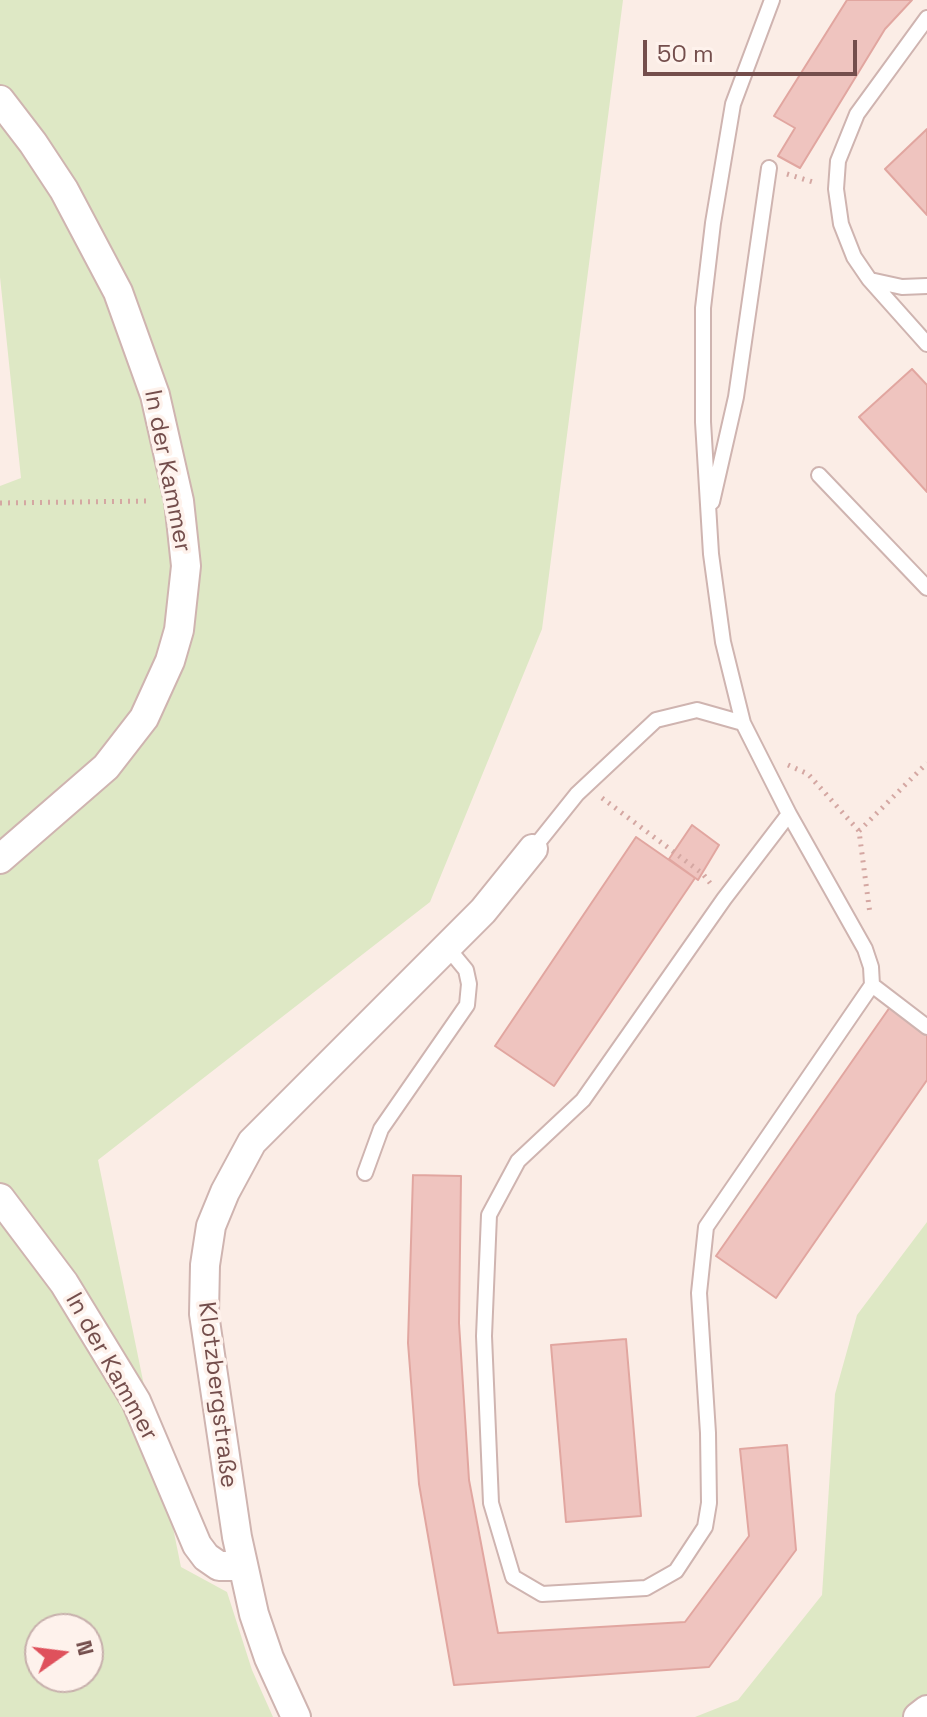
<!DOCTYPE html>
<html>
<head>
<meta charset="utf-8">
<style>
	body { margin:0 }
	#map { position:relative; width:927px; height:1717px; overflow:hidden; background:#fbede6; font-family:"Space Grotesk",sans-serif }
	canvas { display:block }
	.north { position:absolute; left:24px; top:1613px; width:80px; height:80px; box-sizing:border-box; background:#fef2ec; border:2px solid #c7b0ac; border-radius:50%; rotate:76deg; font-size:22px; font-weight:700; line-height:32px; text-align:center; color:#744e4c }
	.north::after { content:''; display:block; margin:auto; width:28px; height:36px; background:#df515c; clip-path:polygon(50% 0,100% 100%,50% 72%,0 100%) }
	.scale { position:absolute; left:643px; top:40px; width:214px; height:36px; box-sizing:border-box; border:4px solid #744e4c; border-top:0; padding-left:10px; font-size:24px; line-height:28px; white-space:nowrap; color:#744e4c; -webkit-text-stroke:6px #fef2ec; paint-order:stroke }
</style>
</head>
<body>
<div id="map">
<canvas width="927" height="1717"></canvas>
<div class="north">N</div>
<div class="scale">50 m</div>
</div>
<script>
const c = document.querySelector('canvas').getContext('2d');
c.lineJoin = 'round';
function fillPath(path, color) {
  c.fillStyle = color;
  c.fill(path, 'evenodd');
}
function poly(rows) {
  const path = new Path2D();
  for (const r of rows) {
    path.moveTo(r[0], r[1]);
    for (let i = 2; i < r.length; i += 2) path.lineTo(r[i], r[i + 1]);
  }
  return path;
}
function stroke(path, color, width, dash) {
  c.strokeStyle = color;
  c.lineWidth = width;
  c.lineCap = dash ? 'butt' : 'round';
  c.setLineDash(dash || []);
  c.stroke(path);
}
function label(font, color, halo, rows, align = 'center') {
  c.font = font + ' "Space Grotesk",sans-serif';
  c.lineWidth = 7;
  c.setLineDash([]);
  c.textBaseline = 'middle';
  c.strokeStyle = halo;
  c.fillStyle = color;
  for (const [text, x, y, turn = 0] of rows) {
    c.save();
    c.translate(x, y);
    c.rotate((+turn || 0) * Math.PI / 180);
    c.textAlign = isNaN(turn) ? turn : align;
    if (halo) c.strokeText(text, 0, 0);
    c.fillText(text, 0, 0);
    c.restore();
  }
}
const green = poly([
	[0,0,623,0,542,629,430,902,98,1160,181,1567,227,1592,252,1670,273,1717,0,1717,0,486,21,478,0,277],
	[40,1629,88,1629,88,1677,40,1677],
	[927,1222,927,1717,695,1717,738,1700,822,1595,835,1394,857,1315]
]);
const building = poly([
	[847,0,912,0,885,29,800,168,778,156,795,128,774,116,847,0],
	[927,129,927,215,885,169,927,129],
	[912,369,927,385,927,492,859,417,912,369],
	[692,825,719,845,698,880,669,859,692,825],
	[636,837,695,878,554,1086,495,1046,636,837],
	[890,1007,927,1033,927,1080,776,1298,716,1256,890,1007],
	[413,1175,461,1176,459,1323,469,1480,498,1633,685,1622,749,1536,740,1449,787,1445,796,1550,709,1667,454,1685,419,1484,408,1343,413,1175],
	[626,1339,641,1516,566,1522,551,1345,626,1339]
]);
const path = poly([
	[787,174,816,183],
	[0,503,151,501],
	[788,765,808,774,859,831,870,914],
	[602,798,703,874,710,883],
	[859,831,927,763]
]);
const lane = poly([
	[772,0,733,104,713,223,703,308,703,422,711,554,723,642,743,723,789,814,865,949,871,967,872,985,706,1227,699,1293,708,1433,709,1503,705,1527,676,1571,646,1588,542,1594,513,1577,491,1503,484,1336,489,1215,518,1161,583,1100,724,899,789,814],
	[927,18,857,114,838,161,836,189,841,224,854,257,869,279,927,344],
	[870,280,902,287,927,286],
	[819,475,927,588],
	[712,502,736,397,769,168],
	[533,849,577,794,656,720,697,710,743,723],
	[872,985,927,1027],
	[365,1173,381,1129,467,1005,469,984,466,970,447,947]
]);
const street = poly([
	[0,100,33,143,64,190,118,292,155,395,179,501,186,566,179,630,170,661,144,718,106,767,0,859],
	[0,1198,64,1283,136,1401,197,1545,206,1557,219,1566,242,1566],
	[296,1717,269,1658,254,1614,237,1537,204,1314,205,1265,211,1226,225,1192,252,1142,483,911,533,849],
	[918,1717,927,1710]
]);
const streetNames = [
	["In der Kammer",167,471,79],
	["In der Kammer",111,1367,61],
	["Klotzbergstraße",217,1395,83]
];
fillPath(green, '#dee8c5');
fillPath(building, '#efc4bf');
stroke(building, '#e1a6a0', 2);
stroke(lane, '#cfb4b0', 18);
stroke(street, '#cfb4b0', 32);
stroke(path, '#d4a7a2', 5, [2, 6]);
stroke(lane, '#fff', 14);
stroke(street, '#fff', 28);
label('24px', '#744e4c', '#fef2ec', streetNames);
</script>
</body>
</html>
